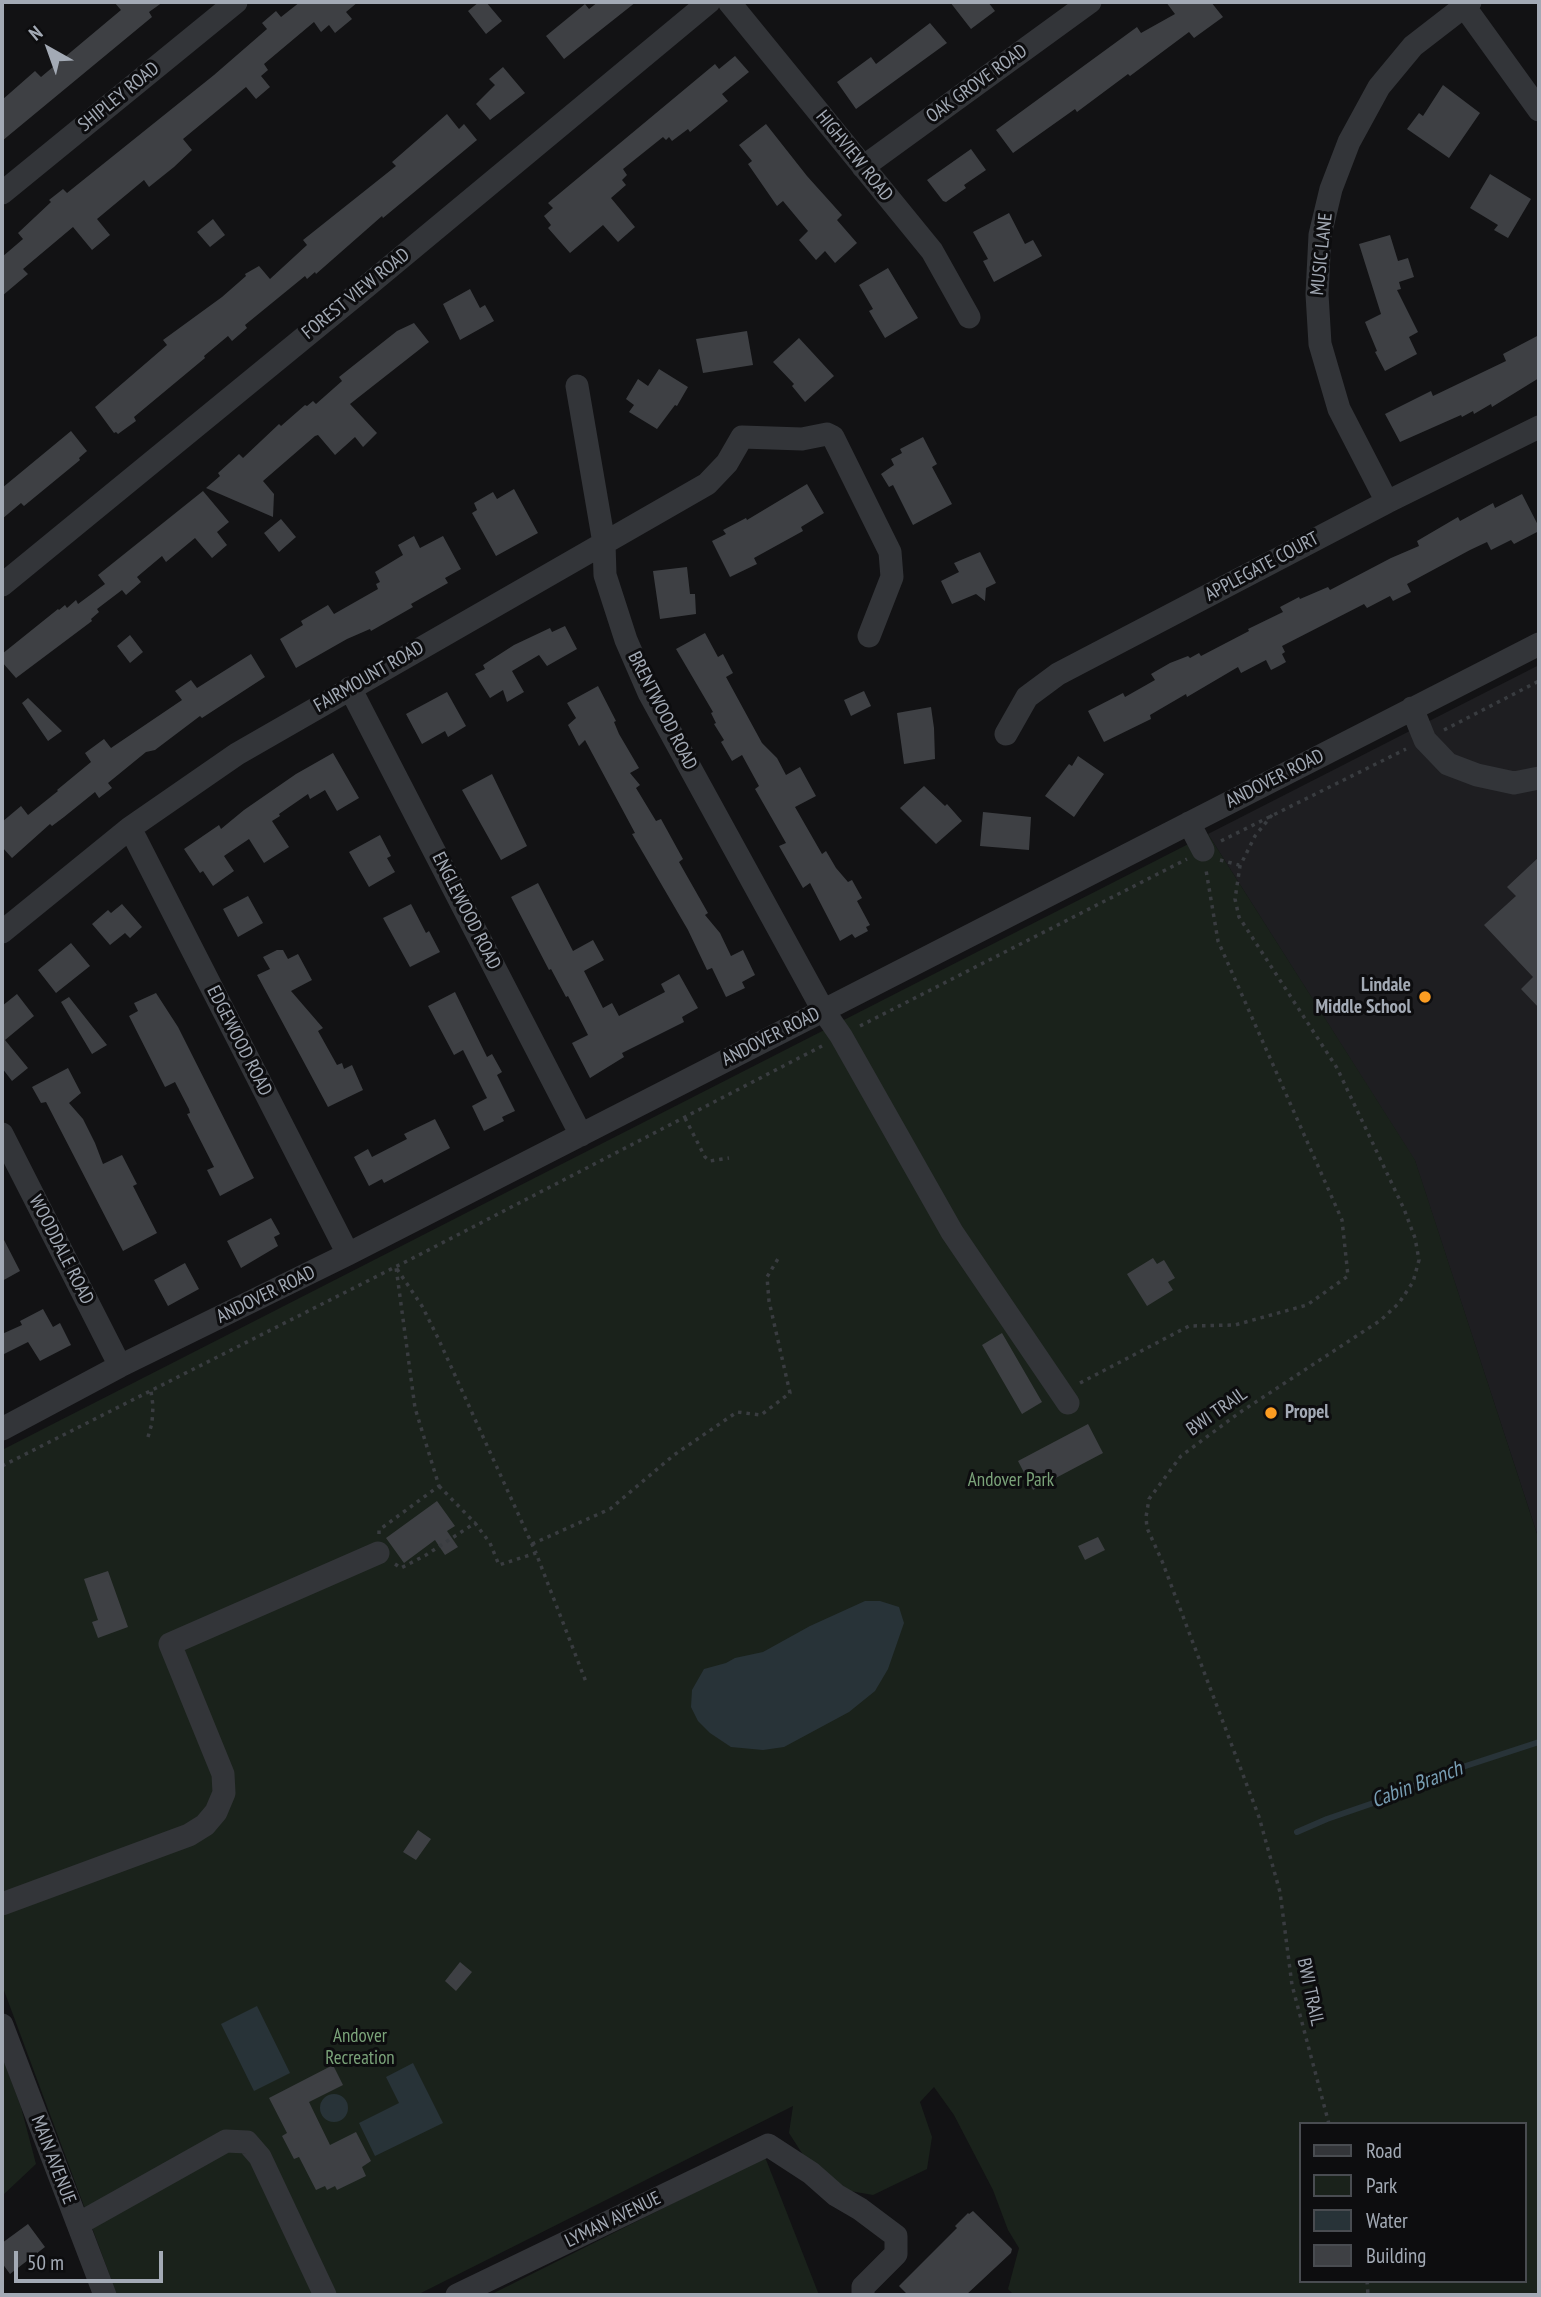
<!DOCTYPE html>
<html>
<head>
<meta charset="utf-8">
<style>
	body { margin:0 }
	#map { position:relative; width:1541px; height:2297px; overflow:hidden; background:#121214; font-family:"PT Sans Narrow",sans-serif }
	canvas { display:block }
	.frame { position:absolute; inset:0; border:4px solid #a3aab5; pointer-events:none }
	.legend { position:absolute; left:1299px; top:2122px; width:228px; height:161px; box-sizing:border-box; background:#0d0d0f; border:2px solid #494c51; margin:0; padding:9px 12px; list-style:none; font-size:21px; color:#a3aab5 }
	.legend li { display:flex; align-items:center; gap:14px; height:35px }
	.legend b { width:35px; border:2px solid #494c51 }
	.north { position:absolute; left:14px; top:14px; width:70px; height:70px; -webkit-text-stroke:5px #0d0d0f; paint-order:stroke; rotate:320deg; font-size:19px; font-weight:700; line-height:28px; text-align:center; color:#a3aab5 }
	.north::after { content:''; display:block; margin:auto; width:24px; height:32px; background:#a3aab5; clip-path:polygon(50% 0,100% 100%,50% 72%,0 100%) }
	.scale { position:absolute; left:14px; top:2251px; width:149px; height:32px; box-sizing:border-box; border:4px solid #a3aab5; border-top:0; padding-left:9px; font-size:21px; line-height:24px; white-space:nowrap; color:#a3aab5; -webkit-text-stroke:5px #0d0d0f; paint-order:stroke }
</style>
</head>
<body>
<div id="map">
<canvas width="1541" height="2297"></canvas>
<div class="frame"></div>
<ul class="legend">
<li><b style="height:9px;background:#333539"></b>Road</li>
<li><b style="height:19px;background:#1a221b"></b>Park</li>
<li><b style="height:19px;background:#283338"></b>Water</li>
<li><b style="height:19px;background:#3e4044"></b>Building</li>
</ul>
<div class="north">N</div>
<div class="scale">50 m</div>
</div>
<script>
const c = document.querySelector('canvas').getContext('2d');
c.lineJoin = 'round';
function fillPath(path, color) {
  c.fillStyle = color;
  c.fill(path, 'evenodd');
}
function poly(rows) {
  const path = new Path2D();
  for (const r of rows) {
    if (r.length === 3) {
      path.moveTo(r[0] + r[2], r[1]);
      path.arc(r[0], r[1], r[2], 0, 2 * Math.PI);
      continue;
    }
    path.moveTo(r[0], r[1]);
    for (let i = 2; i < r.length; i += 2) path.lineTo(r[i], r[i + 1]);
  }
  return path;
}
function stroke(path, color, width, dash) {
  c.strokeStyle = color;
  c.lineWidth = width;
  c.lineCap = dash ? 'butt' : 'round';
  c.setLineDash(dash || []);
  c.stroke(path);
}
function label(font, color, halo, rows, align = 'center') {
  c.font = font + ' "PT Sans Narrow",sans-serif';
  c.lineWidth = 6;
  c.setLineDash([]);
  c.textBaseline = 'middle';
  c.strokeStyle = halo;
  c.fillStyle = color;
  for (const [text, x, y, turn = 0] of rows) {
    c.save();
    c.translate(x, y);
    c.rotate((+turn || 0) * Math.PI / 180);
    c.textAlign = isNaN(turn) ? turn : align;
    if (halo) c.strokeText(text, 0, 0);
    c.fillText(text, 0, 0);
    c.restore();
  }
}
const built = poly([
	[1539,665,1539,1540,1415,1161,1208,834]
]);
const green = poly([
	[1208,834,1415,1160,1539,1540,1539,2295,1014,2295,1008,2289,1019,2248,1008,2230,993,2190,954,2115,934,2087,920,2102,932,2137,927,2169,873,2195,850,2191,807,2161,789,2133,793,2106,417,2295,117,2295,2,1985,2,1450],
	[1301,2124,1525,2124,1525,2281,1301,2281],
	[2,2056,21,2107,36,2164,2,2196],
	[765,2157,819,2295,490,2295]
]);
const water = poly([
	[865,1601,880,1601,899,1607,904,1623,888,1669,875,1691,849,1712,784,1747,763,1750,731,1747,710,1733,698,1721,691,1707,692,1690,704,1669,726,1663,735,1658,763,1652,810,1626],
	[257,2006,290,2073,254,2091,221,2024],
	[413,2063,443,2123,375,2156,359,2123,399,2103,386,2077],
	[334,2108,14]
]);
const stream = poly([
	[1297,1832,1327,1819,1385,1799,1435,1776,1539,1742]
]);
const building = poly([
	[114,2,163,2,149,12,152,17,2,141,2,100,35,71,41,77,121,10],
	[300,2,358,2,346,12,352,19,335,33,329,25,321,32,314,22,264,64,268,70,261,76,270,87,256,99,246,87,183,139,192,150,174,167,149,187,144,180,97,219,110,235,92,250,73,227,23,269,28,274,2,296,2,257,23,239,18,233,51,202,49,200,63,189,67,193,214,75,267,29,262,23,276,11,281,17],
	[479,2,486,2,502,21,486,34,468,11],
	[598,2,636,2,564,59,546,36,585,4,589,9],
	[950,2,988,2,995,11,971,29],
	[1166,2,1211,2,1223,17,1194,38,1189,32,1130,76,1128,74,1077,112,1075,109,1013,153,996,130,1137,27,1141,33,1175,14],
	[930,23,947,43,856,109,837,82,871,57,876,64],
	[735,56,749,72,722,94,728,101,690,132,688,129,672,141,669,137,666,140,663,137,623,169,627,175,622,180,626,185,611,198,635,227,618,242,603,225,570,253,548,228,551,225,544,216,553,208,548,203,715,64,719,69],
	[503,67,525,93,490,120,476,104,495,85,489,79],
	[1443,85,1480,113,1449,158,1407,129,1419,113,1423,116],
	[447,114,459,129,464,124,477,140,383,218,382,216,316,274,315,272,307,279,305,276,245,325,247,328,232,341,228,336,204,356,205,358,134,417,136,421,118,434,116,432,114,433,95,407,167,345,163,340,222,297,246,276,245,274,259,266,270,279,307,245,303,240,396,166,392,162],
	[766,124,807,176,842,215,837,220,857,243,835,263,825,251,816,260,799,240,808,231,783,201,777,206,748,164,752,161,739,145],
	[971,149,986,170,964,185,966,188,946,202,943,201,927,180],
	[1490,174,1531,199,1508,238,1494,230,1498,225,1470,208],
	[1009,213,1025,244,1033,240,1042,256,994,282,983,261,988,259,973,232],
	[213,219,225,235,210,247,197,232],
	[1390,235,1398,261,1408,258,1414,277,1399,282,1401,289,1397,290,1418,332,1409,337,1417,354,1385,371,1375,352,1377,351,1365,322,1381,314,1359,244],
	[888,268,918,318,885,338,869,311,873,309,859,285],
	[470,289,480,308,485,305,494,321,460,340,443,304],
	[414,323,429,342,350,404,377,433,363,447,355,437,335,455,318,435,315,436,263,481,274,494,273,517,206,488,220,476,218,473,239,454,243,458,279,424,281,426,305,405,307,406,313,401,316,404,342,381,339,377,397,331],
	[747,331,753,365,703,373,696,339],
	[1539,335,1539,378,1492,407,1491,404,1474,414,1473,411,1462,417,1461,415,1400,442,1385,414,1431,391,1433,396,1506,361,1503,354],
	[799,338,834,376,805,402,792,386,794,384,773,362],
	[659,369,688,387,677,406,675,405,657,429,629,412,634,405,626,399,638,379,648,386],
	[71,431,87,451,79,458,80,460,24,506,21,503,2,519,2,488],
	[923,437,937,464,932,467,952,504,913,525,893,485,889,487,881,474,894,465,891,459,902,453,900,449],
	[807,484,824,513,801,527,803,531,754,558,757,564,730,577,712,541,726,534,723,530,746,518,747,520],
	[514,489,538,533,496,556,472,513,477,510,474,503,493,492,497,499],
	[203,491,229,522,217,532,227,545,212,558,195,538,166,562,162,556,137,577,141,582,126,595,122,590,97,609,99,612,91,619,92,621,16,678,2,662,2,654,58,609,59,610,65,605,67,608,76,600,78,604,105,584,98,575],
	[1522,494,1539,527,1539,531,1514,544,1511,540,1491,550,1487,542,1470,550,1407,584,1411,592,1393,601,1390,596,1367,608,1364,604,1282,646,1285,652,1282,654,1286,662,1279,666,1271,670,1266,660,1241,673,1238,667,1187,697,1186,694,1150,715,1151,719,1104,742,1088,711,1123,693,1125,697,1155,680,1151,674,1170,663,1188,656,1190,658,1199,653,1201,656,1249,631,1248,629,1283,612,1280,607,1299,597,1300,599,1328,587,1330,590,1391,558,1419,546,1417,541,1458,517,1460,521,1493,503,1495,508],
	[281,519,296,537,279,552,264,533],
	[414,536,420,548,443,536,461,569,445,578,448,583,411,604,413,607,371,631,370,629,347,639,296,668,280,639,303,625,301,621,328,605,334,614,378,589,376,584,380,582,375,572,403,555,398,545],
	[980,552,996,583,986,588,985,601,976,594,952,604,941,581,959,572,954,563],
	[687,567,690,594,695,594,696,614,660,619,653,571],
	[565,626,577,649,547,666,539,655,512,671,524,692,507,702,503,690,490,698,475,674,485,669,483,665,514,645,550,628,552,632],
	[705,633,718,657,723,654,733,673,726,677,762,743,777,758,786,775,800,767,816,796,795,807,822,854,826,851,836,868,848,882,852,880,862,898,857,901,870,925,866,927,868,931,855,938,852,934,840,941,810,883,803,888,779,846,786,843,755,789,759,786,742,755,732,761,721,742,724,740,714,724,716,723,711,713,713,712,676,649],
	[130,635,143,652,130,663,117,646],
	[251,654,265,677,202,718,200,716,155,750,146,752,108,783,112,788,99,798,95,792,64,817,52,826,50,824,12,858,2,847,2,822,21,806,28,815,58,791,57,790,91,762,85,753,104,739,111,748,182,700,175,691,191,680,197,688],
	[598,686,616,721,614,722,619,734,639,768,630,773,640,785,636,788,656,821,661,819,683,859,679,862,708,913,705,915,720,933,731,956,743,950,755,975,742,982,745,988,726,997,712,968,707,970,688,930,632,834,635,833,585,740,579,746,568,725,576,718,567,703],
	[864,691,871,706,851,716,844,700],
	[447,692,466,726,448,737,445,731,422,744,406,714],
	[28,698,62,731,48,741,22,703],
	[931,707,934,728,935,759,904,764,897,713],
	[333,753,359,798,337,811,325,790,310,799,308,794,279,814,280,816,272,821,289,847,264,863,249,839,224,856,234,871,213,886,203,871,200,873,184,849,219,825,221,829,244,810,296,774],
	[1078,756,1104,774,1074,817,1045,796,1069,764,1072,766],
	[492,774,527,846,501,860,462,790],
	[924,786,945,806,947,804,962,821,936,844,900,808],
	[983,812,1031,817,1029,850,980,846],
	[380,835,391,856,387,858,395,872,369,887,349,852],
	[1539,857,1539,1008,1521,989,1533,977,1484,925,1516,896,1507,887],
	[538,883,573,951,593,940,604,960,584,971,603,1008,612,1003,619,1016,665,992,661,984,679,974,698,1008,682,1017,684,1022,622,1053,624,1057,590,1078,572,1043,588,1035,568,996,566,997,551,969,549,970,511,897],
	[248,896,263,923,238,937,223,909],
	[122,904,142,927,130,938,125,933,110,945,92,924,108,910,111,913],
	[411,904,426,933,429,931,440,952,410,967,383,918],
	[71,943,90,966,56,993,38,970],
	[277,950,283,950,288,959,298,954,312,980,291,991,323,1028,318,1031,337,1065,342,1063,344,1069,352,1065,363,1090,328,1107,257,975,270,969,263,957],
	[455,992,487,1057,492,1054,502,1072,497,1075,515,1111,502,1117,504,1121,484,1131,472,1106,487,1098,463,1050,454,1055,428,1006],
	[156,993,178,1027,254,1178,220,1196,207,1170,214,1167,187,1114,190,1113,189,1109,175,1082,165,1087,129,1016,138,1011,134,1003],
	[17,994,34,1016,5,1040,28,1068,12,1081,2,1068,2,1006],
	[69,997,107,1045,92,1054,61,1002],
	[68,1068,81,1093,69,1103,83,1119,95,1143,103,1164,122,1155,137,1184,133,1186,157,1233,123,1251,46,1102,41,1103,32,1087],
	[435,1119,450,1148,384,1183,382,1179,369,1186,354,1157,368,1149,372,1157,407,1139,404,1134],
	[271,1218,280,1234,274,1237,278,1246,241,1268,227,1241],
	[2,1236,20,1271,2,1281],
	[1153,1258,1157,1264,1164,1260,1175,1278,1168,1282,1173,1290,1147,1306,1127,1274],
	[185,1263,199,1289,168,1306,154,1280],
	[43,1309,53,1327,60,1323,71,1345,40,1361,28,1342,2,1355,2,1334,22,1325,20,1321],
	[1002,1333,1042,1402,1022,1414,982,1345],
	[1088,1424,1103,1453,1033,1490,1018,1461],
	[437,1501,455,1526,447,1531,458,1547,445,1555,435,1540,404,1563,386,1538],
	[1098,1537,1105,1550,1085,1560,1078,1546],
	[108,1571,128,1627,98,1638,92,1622,98,1620,84,1579],
	[418,1830,431,1839,416,1860,403,1852],
	[460,1962,472,1972,456,1991,445,1981],
	[333,2065,343,2085,309,2102,330,2145,356,2132,371,2161,362,2167,366,2176,337,2190,335,2186,327,2190,325,2186,316,2190,299,2157,294,2159,282,2136,287,2133,269,2098],
	[973,2211,1012,2249,1011,2253,966,2295,908,2295,899,2286,957,2228,955,2226,968,2213,969,2214],
	[28,2224,45,2247,10,2274,2,2263,2,2243]
]);
const path = poly([
	[1444,730,1539,681],
	[1272,815,1255,836,1240,866,1235,899,1239,917,1337,1068,1404,1209,1415,1238,1419,1260,1413,1282,1399,1303,1381,1320,1239,1413,1181,1456,1149,1499,1146,1517,1147,1528,1162,1561,1259,1817,1280,1892,1292,1985,1329,2124],
	[1221,841,1406,749],
	[1220,860,1239,865],
	[860,1026,1187,859],
	[685,1118,705,1157,710,1161,729,1158],
	[397,1269,422,1306,438,1338,536,1553],
	[1080,1383,1189,1326,1235,1325,1307,1305,1348,1276,1342,1220,1218,941,1206,870],
	[148,1437,152,1423,153,1406,151,1391],
	[2,1466,415,1257,822,1046],
	[439,1486,475,1523],
	[379,1534,379,1530,439,1486,415,1408,396,1267],
	[532,1544,610,1509,674,1455,737,1412,761,1415,790,1393,769,1301,767,1277,779,1257],
	[395,1564,401,1568,426,1555,475,1523,490,1543,499,1565,536,1553,586,1682],
	[1367,2281,1368,2295]
]);
const minor = poly([
	[729,2,932,251,969,317],
	[1464,6,1539,110],
	[863,167,1090,2],
	[2,193,236,2],
	[577,386,604,543,605,575,626,640,649,693,823,1010,841,1036,952,1232,1068,1403],
	[1387,502,1339,409,1320,344,1317,294,1320,235,1331,189,1349,142,1379,87,1413,46,1470,2],
	[2,585,361,291,709,2],
	[350,688,581,1135],
	[1412,708,1425,740,1448,764,1477,775,1514,783,1539,778],
	[1006,734,1027,697,1058,674,1387,502,1539,427],
	[1189,823,1203,850],
	[130,828,348,1254],
	[2,932,130,828,237,754,707,484,727,463,742,437,802,439,827,434,833,437,890,552,892,577,869,636],
	[2,1134,120,1366],
	[2,1429,120,1366,348,1254,1539,644],
	[2,1904,189,1835,205,1825,216,1812,224,1793,223,1774,170,1644,378,1553],
	[2,2025,105,2295],
	[78,2224,226,2141,247,2142,260,2157,325,2295],
	[457,2295,768,2145,811,2173,836,2195,860,2209,896,2236,896,2254,863,2287,863,2295]
]);
const markers = [
	[1425,997,7,"#fc9d22"],
	[1271,1413,7,"#fc9d22"]
];
const streetNames = [
	["OAK GROVE ROAD",977,84,-36],
	["SHIPLEY ROAD",119,97,-39],
	["HIGHVIEW ROAD",854,156,51],
	["MUSIC LANE",1322,254,-84],
	["FOREST VIEW ROAD",356,294,-39],
	["APPLEGATE COURT",1262,567,-28],
	["FAIRMOUNT ROAD",369,677,-30],
	["BRENTWOOD ROAD",662,711,63],
	["ANDOVER ROAD",1275,779,-27],
	["ENGLEWOOD ROAD",466,911,63],
	["ANDOVER ROAD",771,1037,-27],
	["EDGEWOOD ROAD",239,1041,63],
	["WOODDALE ROAD",61,1250,63],
	["ANDOVER ROAD",266,1295,-26],
	["BWI TRAIL",1217,1412,-35],
	["BWI TRAIL",1310,1992,78],
	["MAIN AVENUE",53,2160,69],
	["LYMAN AVENUE",613,2220,-26]
];
const poiNames = [
	["Lindale",1411,986],
	["Middle School",1411,1008],
	["Propel",1285,1413,"left"]
];
const parkNames = [
	["Andover Park",1011,1481],
	["Andover",360,2037],
	["Recreation",360,2059]
];
const waterNames = [
	["Cabin Branch",1417,1785,-21]
];
fillPath(built, '#1e1e21');
fillPath(green, '#1a221b');
fillPath(water, '#283338');
stroke(stream, '#283338', 6);
fillPath(building, '#3e4044');
stroke(path, '#393c40', 3.5, [3.5, 5]);
stroke(minor, '#333539', 23);
for (const [x, y, r, color] of markers) {
  const dot = new Path2D();
  dot.arc(x, y, r, 0, 2 * Math.PI);
  c.fillStyle = color;
  c.fill(dot);
  stroke(dot, '#0d0d0f', 2.5);
}
label('19px', '#a3aab5', '#0d0d0f', streetNames);
label('bold 19px', '#a3aab5', '#0d0d0f', poiNames, 'right');
label('19px', '#7aa279', '#0d0d0f', parkNames);
label('italic 21px', '#779db3', '#0d0d0f', waterNames);
</script>
</body>
</html>
